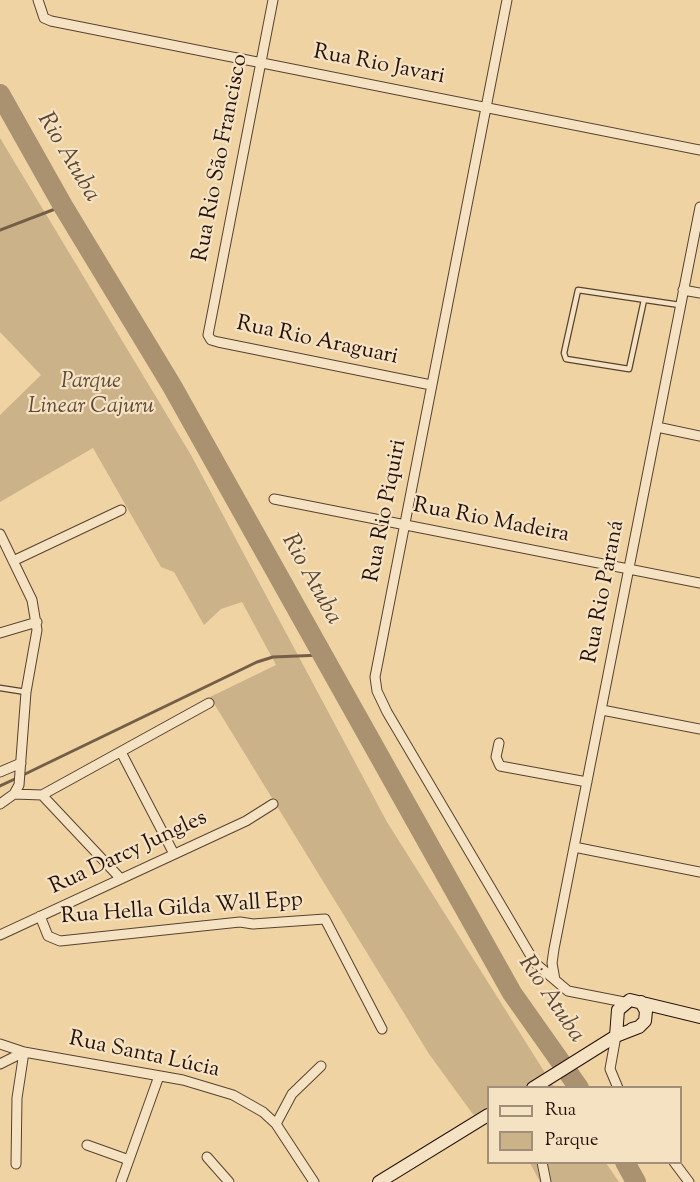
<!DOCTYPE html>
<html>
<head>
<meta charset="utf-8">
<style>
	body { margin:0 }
	#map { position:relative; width:700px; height:1182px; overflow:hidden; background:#efd3a3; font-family:"Sorts Mill Goudy",serif }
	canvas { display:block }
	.legend { position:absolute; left:487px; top:1086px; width:195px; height:78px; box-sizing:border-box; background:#f5e2c3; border:2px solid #a18e79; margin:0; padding:8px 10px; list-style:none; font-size:18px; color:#24110a }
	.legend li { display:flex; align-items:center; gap:12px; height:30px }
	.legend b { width:30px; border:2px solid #a18e79 }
</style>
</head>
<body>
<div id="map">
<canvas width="700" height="1182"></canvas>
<ul class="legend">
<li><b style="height:8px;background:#f5e2c3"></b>Rua</li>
<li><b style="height:16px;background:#ccb289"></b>Parque</li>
</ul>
</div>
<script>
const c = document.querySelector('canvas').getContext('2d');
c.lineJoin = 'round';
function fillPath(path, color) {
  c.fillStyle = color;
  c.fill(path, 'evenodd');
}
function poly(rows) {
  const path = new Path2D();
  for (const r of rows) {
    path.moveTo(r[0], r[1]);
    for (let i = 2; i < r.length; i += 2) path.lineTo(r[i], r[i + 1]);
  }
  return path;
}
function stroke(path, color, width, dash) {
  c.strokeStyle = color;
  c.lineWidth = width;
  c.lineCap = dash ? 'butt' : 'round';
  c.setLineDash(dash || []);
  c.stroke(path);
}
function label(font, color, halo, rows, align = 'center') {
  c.font = font + ' "Sorts Mill Goudy",serif';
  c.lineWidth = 4.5;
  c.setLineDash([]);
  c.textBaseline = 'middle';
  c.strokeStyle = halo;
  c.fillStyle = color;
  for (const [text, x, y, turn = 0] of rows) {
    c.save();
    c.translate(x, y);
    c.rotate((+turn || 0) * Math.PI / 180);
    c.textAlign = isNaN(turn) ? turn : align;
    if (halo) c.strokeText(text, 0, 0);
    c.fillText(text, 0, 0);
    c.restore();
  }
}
const green = poly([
	[0,138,191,455,387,822,554,1087,488,1088,488,1124,472,1113,429,1054,210,697,276,665,242,602,221,609,204,625,174,572,161,567,93,448,0,502,0,415,41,375,0,332],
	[530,1163,606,1163,619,1182,540,1182]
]);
const stream = poly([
	[0,230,63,206],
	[23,775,257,662,273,657,322,655],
	[0,786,17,778]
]);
const river = poly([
	[0,94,63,206,172,386,512,993,579,1088],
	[625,1162,636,1182]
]);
const lane = poly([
	[644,300,629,369,566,359,564,353,578,290,680,305],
	[0,688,26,692]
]);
const street = poly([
	[38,0,44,18,51,21,700,150],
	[273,0,208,335,211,340,218,342,431,385],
	[507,0,375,677,377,691,387,712,535,963,568,991,624,1002],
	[683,290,700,293],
	[657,427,700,436],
	[274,499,700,583],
	[0,534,32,600,37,630,26,692,19,785,14,794,0,804],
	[13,561,121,510],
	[0,633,37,622],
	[602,710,700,729],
	[499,743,496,757,500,766,587,782],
	[121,752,174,854],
	[0,772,21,763],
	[14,794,42,795,209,703],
	[42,795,121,879],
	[574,847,700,872],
	[40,916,48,936,60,941,240,922,253,924,325,919,382,1029],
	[0,935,246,821,273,804],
	[555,980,552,963,554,949,700,207],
	[616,1036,610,1069,618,1088],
	[0,1044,24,1052,183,1080,233,1095,263,1112,276,1124,314,1182],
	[0,1064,24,1052],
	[276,1124,292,1094,321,1066],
	[87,1145,129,1160],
	[207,1157,229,1182],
	[542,1162,546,1182],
	[674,1162,689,1182],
	[16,1164,17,1098,24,1052],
	[121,1182,159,1076]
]);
const secondary = poly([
	[632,1029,639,1027,645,1021,646,1011,641,1002],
	[616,1036,618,1010,630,1000,700,1017],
	[533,1088,616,1036,639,1027],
	[379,1182,488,1115]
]);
const streetNames = [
	["Rua Rio Javari",379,66,11],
	["Rua Rio São Francisco",222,158,-79],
	["Rua Rio Araguari",317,342,12],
	["Rua Rio Piquiri",387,511,-79],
	["Rua Rio Madeira",491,522,11],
	["Rua Rio Paraná",605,592,-79],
	["Rua Darcy Jungles",129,854,-25],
	["Rua Hella Gilda Wall Epp",182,910,-4],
	["Rua Santa Lúcia",144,1056,12]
];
const parkNames = [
	["Parque",91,383],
	["Linear Cajuru",91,408]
];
const waterNames = [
	["Rio Atuba",67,158,59],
	["Rio Atuba",310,580,61],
	["Rio Atuba",550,1000,56]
];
fillPath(green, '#ccb289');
stroke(stream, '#745e47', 3);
stroke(river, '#aa916f', 20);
stroke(lane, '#574230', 7);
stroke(street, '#574230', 11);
stroke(secondary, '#24110a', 14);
stroke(lane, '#f5e2c3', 4.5);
stroke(street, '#f5e2c3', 9);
stroke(secondary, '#f5e2c3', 12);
label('22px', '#24110a', '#f5e2c3', streetNames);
label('italic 22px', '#5f4936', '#f5e2c3', parkNames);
label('italic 24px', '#5a4432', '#f5e2c3', waterNames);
</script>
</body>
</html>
